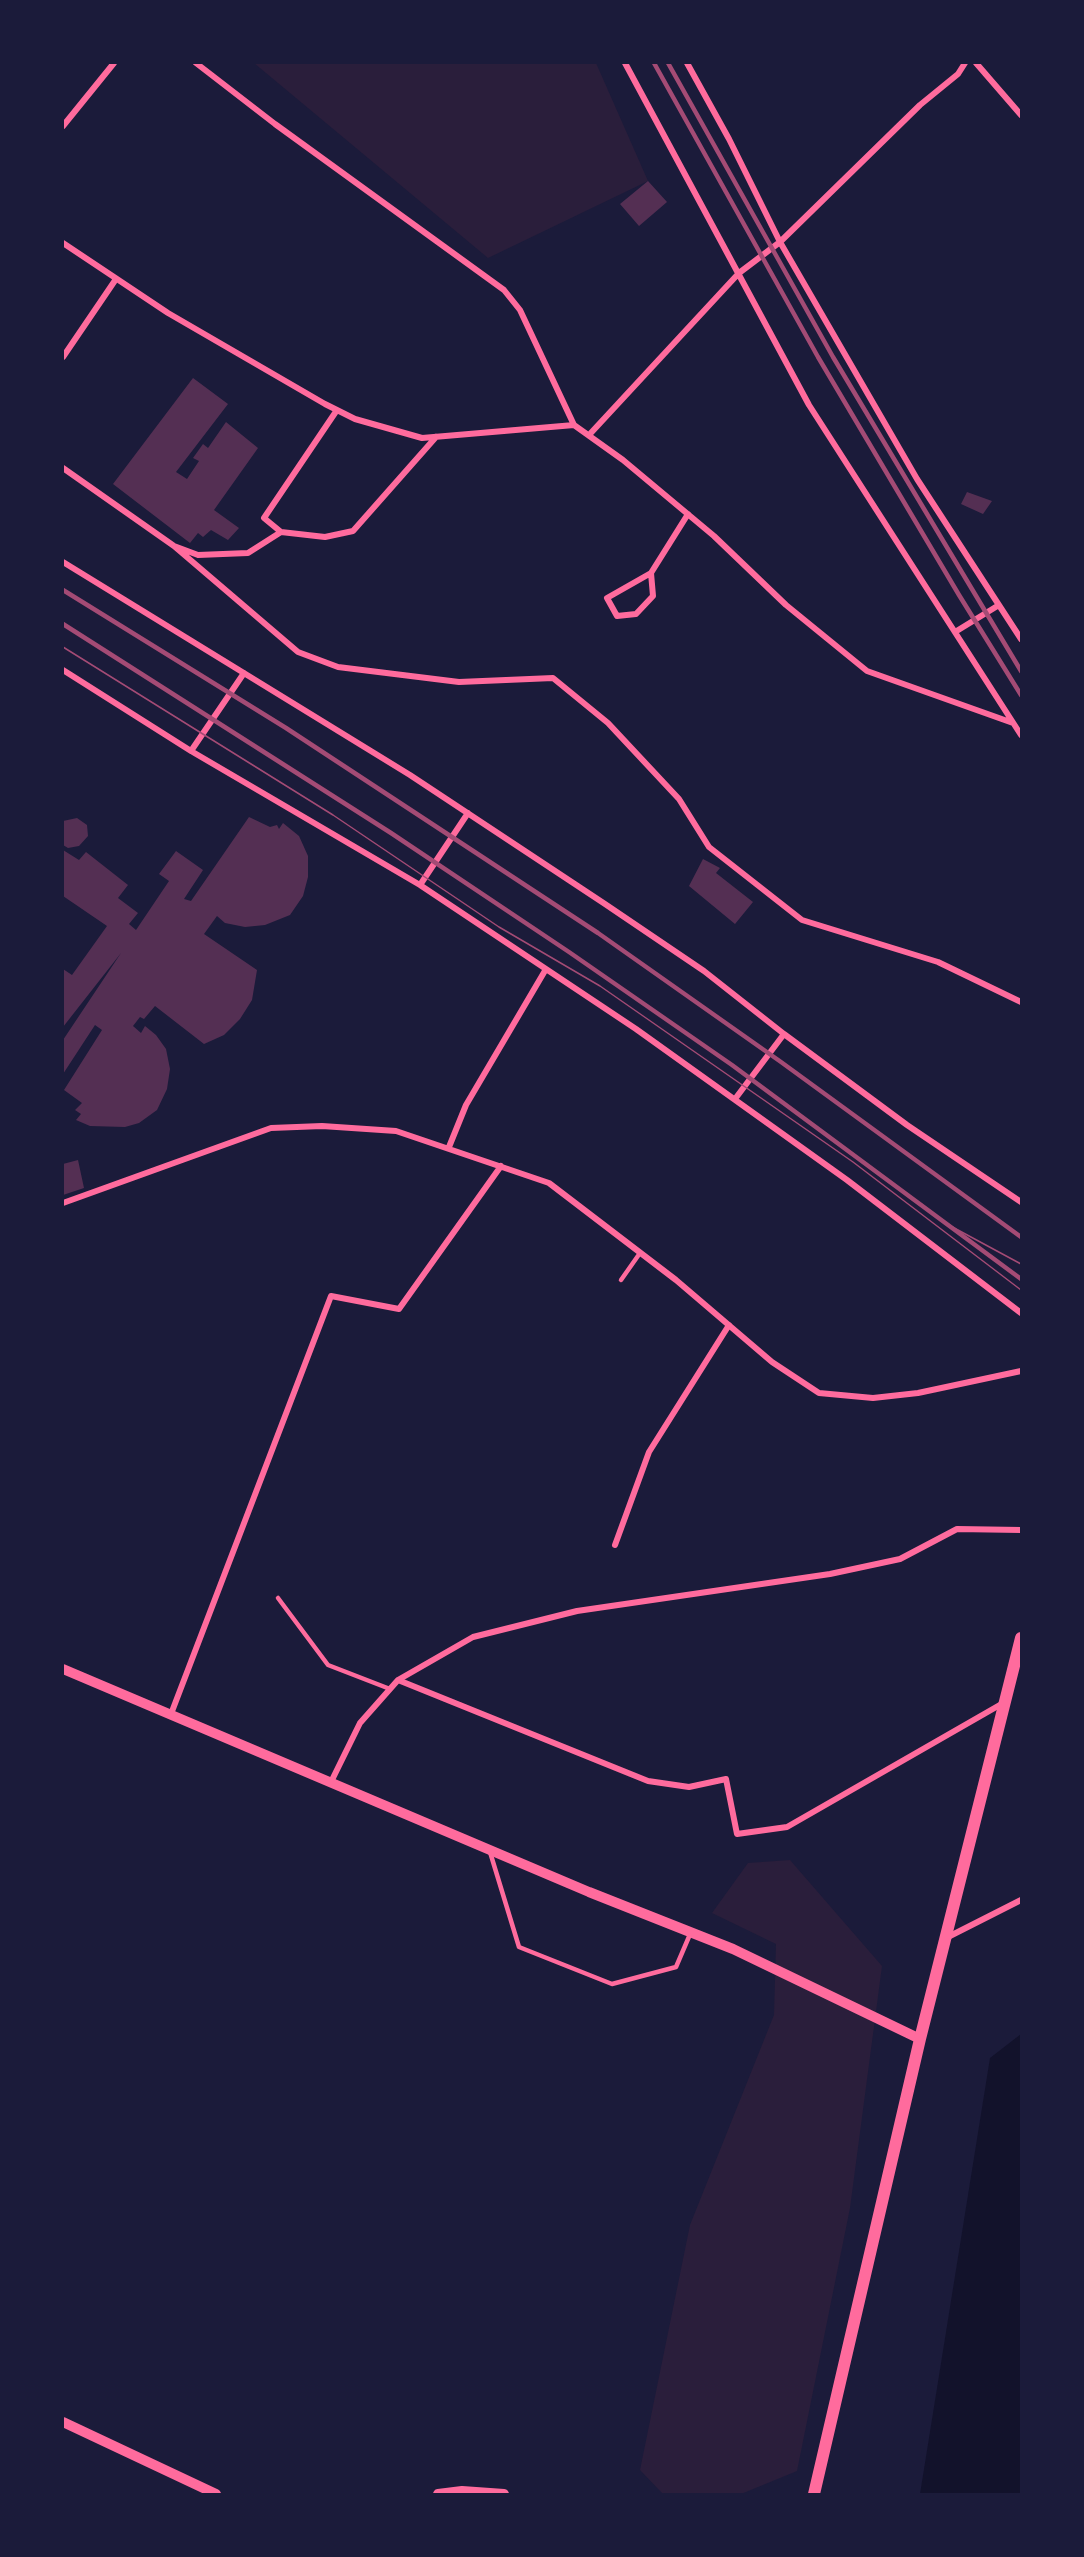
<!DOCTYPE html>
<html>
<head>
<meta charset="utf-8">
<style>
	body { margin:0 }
	#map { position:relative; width:1084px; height:2557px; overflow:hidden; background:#1b1b3a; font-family:Rubik,sans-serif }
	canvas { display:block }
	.frame { position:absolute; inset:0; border:64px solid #1b1b3a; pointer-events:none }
</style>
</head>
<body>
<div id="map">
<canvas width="1084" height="2557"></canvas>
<div class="frame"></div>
</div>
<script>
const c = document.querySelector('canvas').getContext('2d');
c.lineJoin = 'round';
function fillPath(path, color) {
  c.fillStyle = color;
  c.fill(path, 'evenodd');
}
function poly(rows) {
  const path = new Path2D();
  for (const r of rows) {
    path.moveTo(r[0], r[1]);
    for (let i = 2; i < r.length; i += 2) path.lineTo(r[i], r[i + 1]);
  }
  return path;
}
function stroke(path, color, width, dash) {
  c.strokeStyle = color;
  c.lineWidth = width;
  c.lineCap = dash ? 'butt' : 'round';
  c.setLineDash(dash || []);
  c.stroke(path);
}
const green = poly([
	[254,63,596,63,648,181,488,258],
	[790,1860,882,1966,850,2208,797,2471,741,2494,663,2494,640,2470,690,2225,774,2015,776,1944,712,1913,748,1863]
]);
const water = poly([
	[1021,2034,1021,2494,920,2494,990,2058]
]);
const building = poly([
	[648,181,667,202,639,226,620,204],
	[193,378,228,404,176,472,187,479,199,461,193,458,203,444,208,448,226,422,258,448,214,510,239,528,228,540,211,530,203,537,198,533,190,543,113,484],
	[967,492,992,501,983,514,961,504],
	[249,817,270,827,277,825,279,829,283,823,299,836,308,856,308,877,303,896,290,915,265,925,245,927,225,923,217,916,204,934,257,970,252,1000,240,1019,224,1035,204,1044,155,1006,144,1019,140,1017,133,1026,141,1033,145,1026,156,1035,166,1049,170,1069,167,1089,157,1110,139,1123,125,1127,90,1126,76,1120,81,1114,75,1110,82,1103,64,1090,102,1030,95,1025,63,1074,63,1040,121,953,63,1027,63,969,72,975,107,926,63,896,63,850,79,860,86,852,128,885,118,898,138,913,129,924,136,930,169,881,159,874,176,851,203,870,184,899,191,901],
	[77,818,87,825,88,836,79,846,68,848,63,845,63,821],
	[703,859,720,868,716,873,753,902,735,924,689,886],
	[78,1160,84,1188,63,1195,63,1164]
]);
const service = poly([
	[621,1280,640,1253],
	[278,1598,328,1665,390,1689],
	[490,1852,519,1947,612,1984,676,1967,691,1932]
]);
const minor = poly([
	[196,63,275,124,504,290,520,310,574,425,623,460,714,536,786,605,867,671,1013,723],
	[625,63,809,405,1021,735],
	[687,63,729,139,780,242,917,479,1021,639],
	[976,63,1021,115],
	[63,126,114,63],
	[63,243,168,313,325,404,355,419,422,438,574,425],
	[63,357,116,279],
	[337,410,264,518,281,532,325,537,353,531,436,437],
	[589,435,739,273,780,242,920,105,958,74,965,63],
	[63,468,174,546,198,555,248,553,281,532],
	[174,546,298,652,338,667,459,682,553,678,608,723,679,799,709,847,802,920,938,962,1021,1002],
	[63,562,410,775,605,904,704,971,784,1034,907,1125,1021,1202],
	[651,573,607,598,617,616,636,614,653,596,651,573,688,514],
	[955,632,999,605],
	[63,670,191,751,420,885,636,1029,847,1180,1021,1313],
	[191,751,244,673],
	[420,885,468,813],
	[735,1099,784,1034],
	[449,1147,466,1105,546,969],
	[63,1203,271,1128,322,1126,396,1131,549,1183,676,1280,772,1362,819,1393,873,1398,918,1393,1021,1371],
	[615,1545,649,1452,729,1325],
	[398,1680,648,1781,689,1787,726,1779,737,1834,787,1827,1005,1702],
	[171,1714,331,1296,399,1309,501,1166],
	[331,1782,360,1723,398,1680,473,1637,577,1611,830,1574,900,1559,957,1529,1021,1530],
	[946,1938,1021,1900]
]);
const tertiary = poly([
	[63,1669,589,1892,733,1949,920,2039],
	[63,2422,216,2494],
	[438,2494,462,2491,504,2494]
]);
const secondary = poly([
	[814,2494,920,2039,1021,1638]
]);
const tram = poly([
	[63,647,333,815,499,927,600,986,853,1162,1021,1290],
	[945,1223,1021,1264]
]);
const rail = poly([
	[654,63,818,357,959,595,1021,695],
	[668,63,833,357,1021,671],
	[63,590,286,728,598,933,781,1062,1021,1237],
	[63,624,391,833,569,952,732,1065,1021,1279]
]);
fillPath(green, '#2a1e3b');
fillPath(water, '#12122b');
fillPath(building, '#542f53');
stroke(service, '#ff6b9d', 4.5);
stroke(minor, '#ff6b9d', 6);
stroke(tertiary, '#ff6b9d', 10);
stroke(secondary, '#ff6b9d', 12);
stroke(tram, '#a44b75', 1.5);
stroke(rail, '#a44b75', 4.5);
</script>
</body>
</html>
